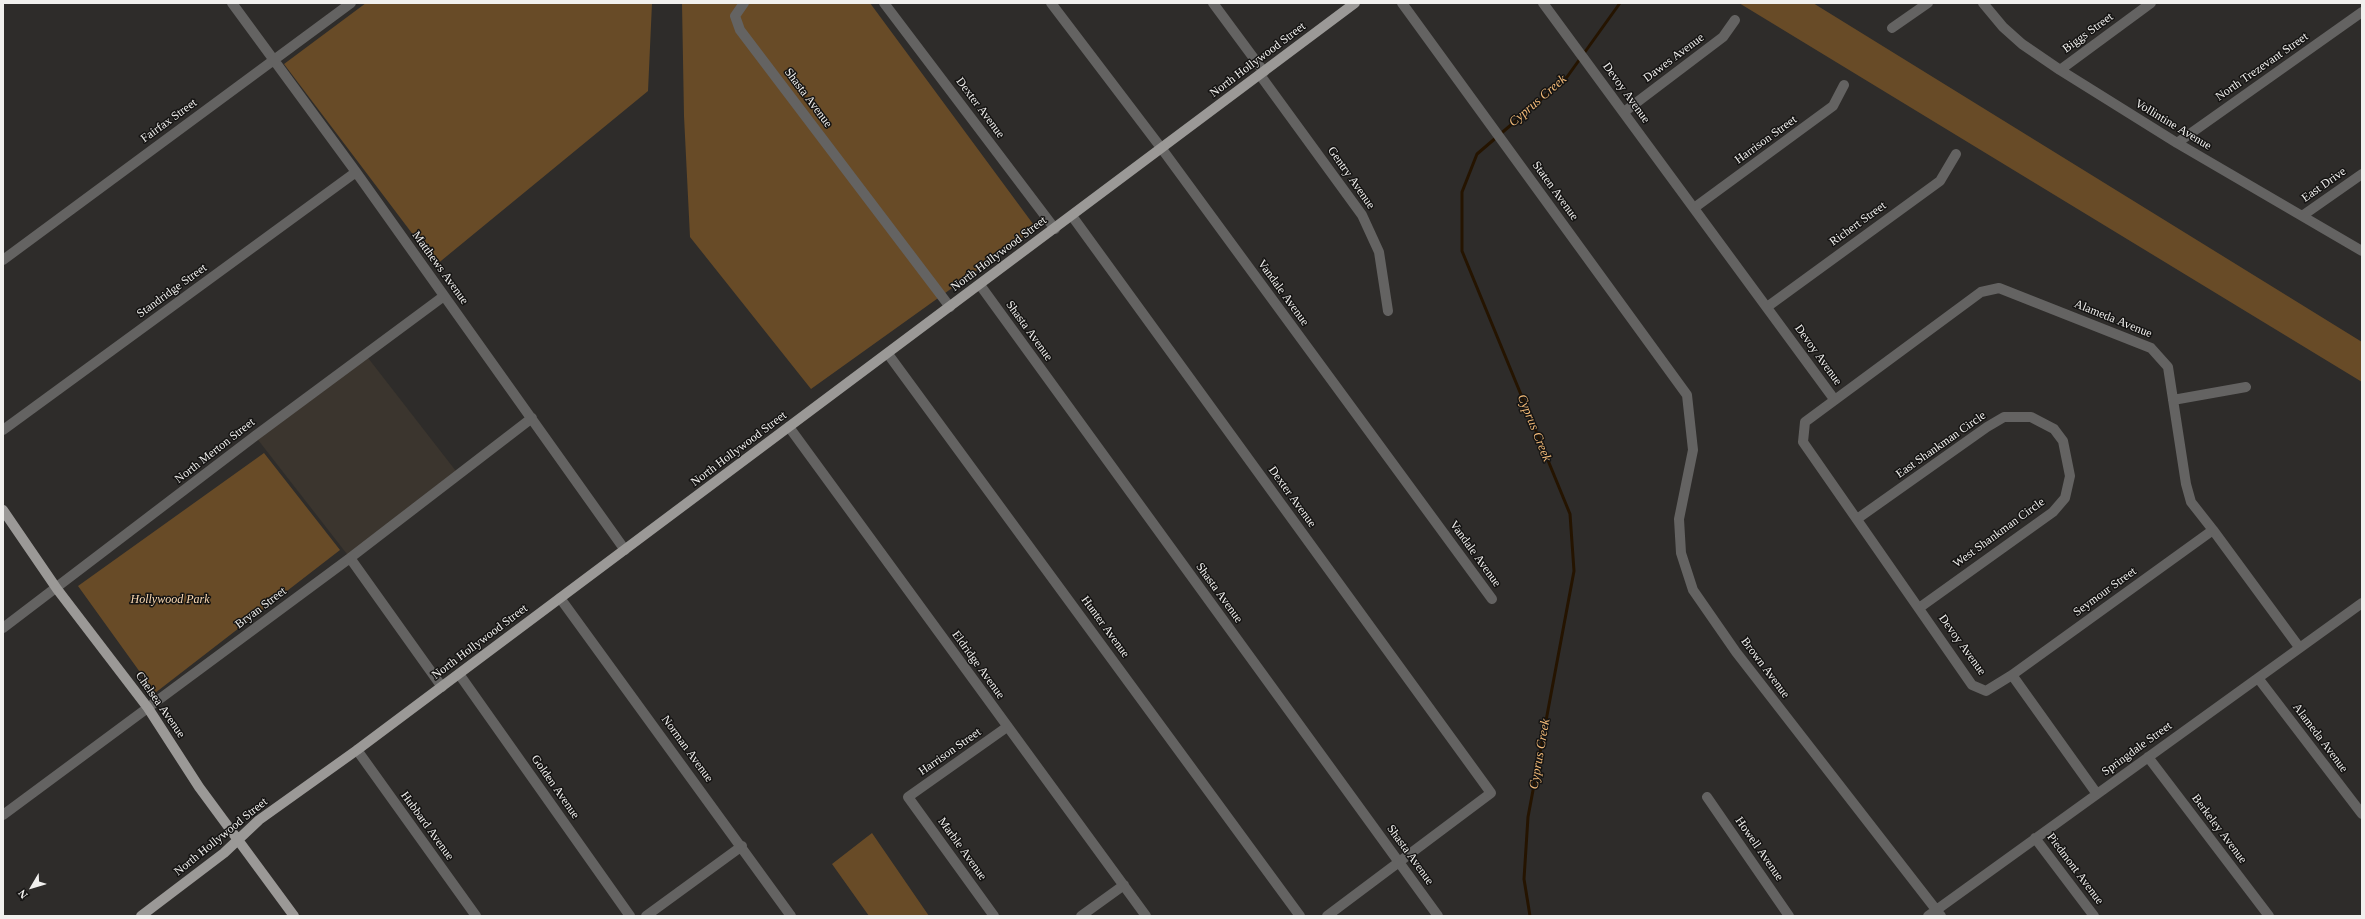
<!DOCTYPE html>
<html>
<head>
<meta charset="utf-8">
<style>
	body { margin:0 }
	#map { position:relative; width:2365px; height:919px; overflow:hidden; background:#2e2c2a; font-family:"Times New Roman",serif }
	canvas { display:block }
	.frame { position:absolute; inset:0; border:4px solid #f1f0ee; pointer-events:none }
	.north { position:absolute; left:12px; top:867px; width:40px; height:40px; -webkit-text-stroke:3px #151413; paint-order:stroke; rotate:232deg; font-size:11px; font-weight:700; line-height:16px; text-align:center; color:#f1f0ee }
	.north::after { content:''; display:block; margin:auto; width:14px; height:18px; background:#f1f0ee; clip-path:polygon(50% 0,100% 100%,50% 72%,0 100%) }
</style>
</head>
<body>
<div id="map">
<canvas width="2365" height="919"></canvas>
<div class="frame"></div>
<div class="north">N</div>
</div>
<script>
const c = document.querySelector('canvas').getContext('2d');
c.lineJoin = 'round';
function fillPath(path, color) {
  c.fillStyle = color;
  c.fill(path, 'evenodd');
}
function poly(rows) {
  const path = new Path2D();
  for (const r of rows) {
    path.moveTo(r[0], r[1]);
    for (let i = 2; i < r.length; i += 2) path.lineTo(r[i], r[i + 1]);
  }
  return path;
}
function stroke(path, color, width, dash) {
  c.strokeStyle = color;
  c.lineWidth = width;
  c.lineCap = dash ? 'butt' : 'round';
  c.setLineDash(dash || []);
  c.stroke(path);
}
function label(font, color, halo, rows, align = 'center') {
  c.font = font + ' "Times New Roman",serif';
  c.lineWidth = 3;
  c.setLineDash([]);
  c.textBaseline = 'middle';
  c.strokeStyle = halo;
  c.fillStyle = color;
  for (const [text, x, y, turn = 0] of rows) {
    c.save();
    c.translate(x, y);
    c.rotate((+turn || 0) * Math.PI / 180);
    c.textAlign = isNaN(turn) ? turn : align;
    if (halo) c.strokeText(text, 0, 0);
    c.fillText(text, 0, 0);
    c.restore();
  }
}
const built = poly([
	[365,354,459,475,350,558,255,436]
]);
const green = poly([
	[366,3,652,3,648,91,436,265,284,64],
	[682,3,870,3,1036,228,811,389,690,237,684,116],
	[1739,3,1813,3,2362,342,2362,382],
	[264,453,340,550,155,693,78,586],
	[872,833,929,916,869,916,832,864]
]);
const stream = poly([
	[1530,916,1524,879,1528,817,1574,571,1570,514,1462,251,1462,192,1477,154,1567,77,1620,3]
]);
const minor = poly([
	[232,3,356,172,625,550],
	[744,3,735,16,740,30,950,307],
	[884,3,1055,229],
	[1051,3,1162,149,1492,599],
	[1213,3,1264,72],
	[1402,3,1687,395,1693,450,1679,519,1681,553,1693,590,1736,652,1941,916],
	[1543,3,1834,399],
	[1983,3,2003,27,2022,44,2060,70,2177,143,2362,251],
	[1892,28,1928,3],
	[2060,70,2151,3],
	[1260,75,1362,215,1379,252,1388,311],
	[1624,112,1723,37,1735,20],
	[2177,143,2362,12],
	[1694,208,1833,106,1844,85],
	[1072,216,1491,793,1327,916],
	[2302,216,2362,174],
	[3,260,351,3],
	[980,285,1438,916],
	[1767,307,1940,181,1956,154],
	[888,354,1300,916],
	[2173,400,2246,387],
	[789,427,1146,916],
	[3,430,356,172],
	[1857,519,1987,427,2004,417,2031,417,2054,429,2063,441,2070,476,2065,498,2053,512,1919,608],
	[2213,530,2012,675,1986,691,1972,685,1803,442,1805,422,1981,292,1999,288,2151,348,2168,367,2186,484,2191,502,2213,530,2299,647],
	[350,558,442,687],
	[560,598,791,916],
	[3,628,255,436,444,296],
	[459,674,630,916],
	[2012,675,2097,794],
	[2258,678,2362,814],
	[357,750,476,916],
	[2148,757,2269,916],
	[1707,797,1789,916],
	[3,815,350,558,532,418],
	[2035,838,2094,916],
	[646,916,742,846],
	[994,916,908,797,1007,727],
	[1081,916,1124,885],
	[1928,916,2362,603]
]);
const major = poly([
	[3,510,57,589,148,708,199,787,294,916],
	[141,916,224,853,259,820,357,750,1355,3]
]);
const streetNames = [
	["Biggs Street",2088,33,-36],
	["Dawes Avenue",1674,58,-37],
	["North Hollywood Street",1258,60,-37],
	["North Trezevant Street",2262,67,-35],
	["Devoy Avenue",1626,93,54],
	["Shasta Avenue",808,98,53],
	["Dexter Avenue",980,108,53],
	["Fairfax Street",169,121,-36],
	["Vollintine Avenue",2173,125,31],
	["Harrison Street",1766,140,-36],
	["Gentry Avenue",1351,178,55],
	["East Drive",2324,185,-35],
	["Staten Avenue",1555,191,54],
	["Richert Street",1858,224,-36],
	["North Hollywood Street",999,254,-37],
	["Matthews Avenue",440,268,54],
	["Standridge Street",172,291,-36],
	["Vandale Avenue",1283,293,54],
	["Alameda Avenue",2113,319,22],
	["Shasta Avenue",1029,331,54],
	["Devoy Avenue",1818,355,54],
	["East Shankman Circle",1941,445,-35],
	["North Hollywood Street",739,449,-37],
	["North Merton Street",215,451,-38],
	["Dexter Avenue",1292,497,54],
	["West Shankman Circle",1999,533,-36],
	["Vandale Avenue",1475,554,54],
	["Seymour Street",2105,592,-36],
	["Shasta Avenue",1219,593,54],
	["Bryan Street",261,608,-37],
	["Hunter Avenue",1105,627,54],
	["North Hollywood Street",480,642,-37],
	["Devoy Avenue",1962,645,54],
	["Eldridge Avenue",978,665,54],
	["Brown Avenue",1765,668,53],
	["Chelsea Avenue",160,705,55],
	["Alameda Avenue",2320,738,53],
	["Norman Avenue",687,749,54],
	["Springdale Street",2137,749,-36],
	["Harrison Street",950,752,-35],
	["Golden Avenue",555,787,55],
	["Hubbard Avenue",427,826,54],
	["Berkeley Avenue",2219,829,53],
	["North Hollywood Street",221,837,-39],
	["Marble Avenue",962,849,54],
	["Howell Avenue",1759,849,55],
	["Shasta Avenue",1410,855,54],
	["Piedmont Avenue",2075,869,53]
];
const parkNames = [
	["Hollywood Park",170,600]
];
const waterNames = [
	["Cyprus Creek",1538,101,-41],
	["Cyprus Creek",1534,428,68],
	["Cyprus Creek",1540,754,-80]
];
fillPath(built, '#3b352e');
fillPath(green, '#684b27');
stroke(stream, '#251400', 3);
stroke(minor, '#646362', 10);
stroke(major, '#9b9997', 10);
label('12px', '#f1f0ee', '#151413', streetNames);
label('italic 12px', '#fddbb4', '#151413', parkNames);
label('italic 13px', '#f1b977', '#151413', waterNames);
</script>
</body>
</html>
